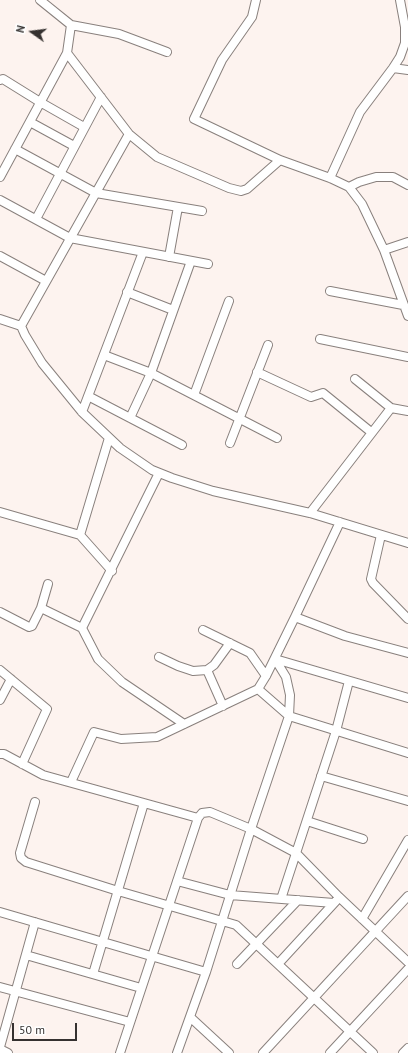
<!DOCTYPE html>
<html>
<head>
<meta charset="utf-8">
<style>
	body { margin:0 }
	#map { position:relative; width:408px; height:1053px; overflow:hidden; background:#fdf3ef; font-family:"PT Sans",sans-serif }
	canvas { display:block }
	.north { position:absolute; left:12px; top:12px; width:40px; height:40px; -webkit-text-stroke:3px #fff; paint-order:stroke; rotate:284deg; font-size:11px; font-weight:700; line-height:16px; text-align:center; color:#353130 }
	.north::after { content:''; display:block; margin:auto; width:14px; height:18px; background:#353130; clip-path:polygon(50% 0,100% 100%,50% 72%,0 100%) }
	.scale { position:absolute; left:12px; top:1023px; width:65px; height:18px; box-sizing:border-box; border:2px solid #353130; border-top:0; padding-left:5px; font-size:12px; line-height:14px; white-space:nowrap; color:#353130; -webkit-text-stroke:3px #fff; paint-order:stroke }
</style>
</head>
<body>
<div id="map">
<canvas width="408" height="1053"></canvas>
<div class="north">N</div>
<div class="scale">50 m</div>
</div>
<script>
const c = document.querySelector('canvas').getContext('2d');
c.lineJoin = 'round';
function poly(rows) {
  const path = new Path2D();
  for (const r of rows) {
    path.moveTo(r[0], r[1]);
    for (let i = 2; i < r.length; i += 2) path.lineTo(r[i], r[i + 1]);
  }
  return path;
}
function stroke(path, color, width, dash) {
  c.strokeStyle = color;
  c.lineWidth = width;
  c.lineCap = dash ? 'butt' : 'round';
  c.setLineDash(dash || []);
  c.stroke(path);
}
const minor = poly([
	[40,0,71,25,119,34,167,52],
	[256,0,252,17,222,60,194,119,280,160,330,178,349,187,362,204,384,250,408,316],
	[67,53,129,134,157,157,229,188,241,191,247,189,280,160],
	[393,68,408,70],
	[0,80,3,79,40,102,84,127],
	[30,122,74,146],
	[15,149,96,193,202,211],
	[0,177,67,53,71,25],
	[330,178,360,112,393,68,400,57,405,43,405,27,400,0],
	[349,187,359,182,376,177,393,177,408,185],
	[0,200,70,238,208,264],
	[36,219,101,97],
	[384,250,408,242],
	[0,256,46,281],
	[169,257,178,207],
	[330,291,403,305],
	[127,292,173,310],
	[0,319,21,326,25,335,42,363,82,412,120,448,152,470,172,478,213,491,310,513,408,543],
	[21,326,129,134],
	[320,339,408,357],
	[104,355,151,373,277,438],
	[257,372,311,397,323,393,371,432],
	[355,379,391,408,408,411],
	[194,395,229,301],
	[88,396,182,445],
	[82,412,143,252],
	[130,418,151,373,191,261],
	[230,443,268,345],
	[0,512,80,535,112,571],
	[310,513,391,408],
	[80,535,109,438],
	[381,535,371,579,373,583,408,619],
	[41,608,82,628,98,659,122,682,184,724],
	[0,612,29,627,32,626,41,608,48,584],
	[295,617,345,636,408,653],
	[82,628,159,473],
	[203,630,250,653,266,676],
	[159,657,178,666,193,671,207,670,214,665,230,643],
	[0,670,47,709,22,764],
	[207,670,223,706],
	[258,689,289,716,408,753],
	[0,700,11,679],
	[0,754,4,754,43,775,198,818],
	[321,776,408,801],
	[71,782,94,732,121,739,157,737,258,689,266,676,295,617,340,522],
	[35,802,20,853,21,858,26,862,118,891,236,925,373,1053],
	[307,821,363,839],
	[177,881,230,895,334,903],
	[281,899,336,731,349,681],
	[0,912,206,972],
	[362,919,408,840],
	[26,955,141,988],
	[237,964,298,900],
	[278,964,336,901],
	[93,974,144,803],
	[0,987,130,1022],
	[190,1017,229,1053],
	[0,1047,35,922],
	[0,1049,8,1053],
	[120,1053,198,818,202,813,210,812,251,829,296,853,339,897,408,962],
	[177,1053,206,972,251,829,289,716,290,695,286,677,275,659,408,698],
	[263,1053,408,896],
	[330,1053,408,969],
	[403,1053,408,1048]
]);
stroke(minor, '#89807d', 10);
stroke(minor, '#fff', 8);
</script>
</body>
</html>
